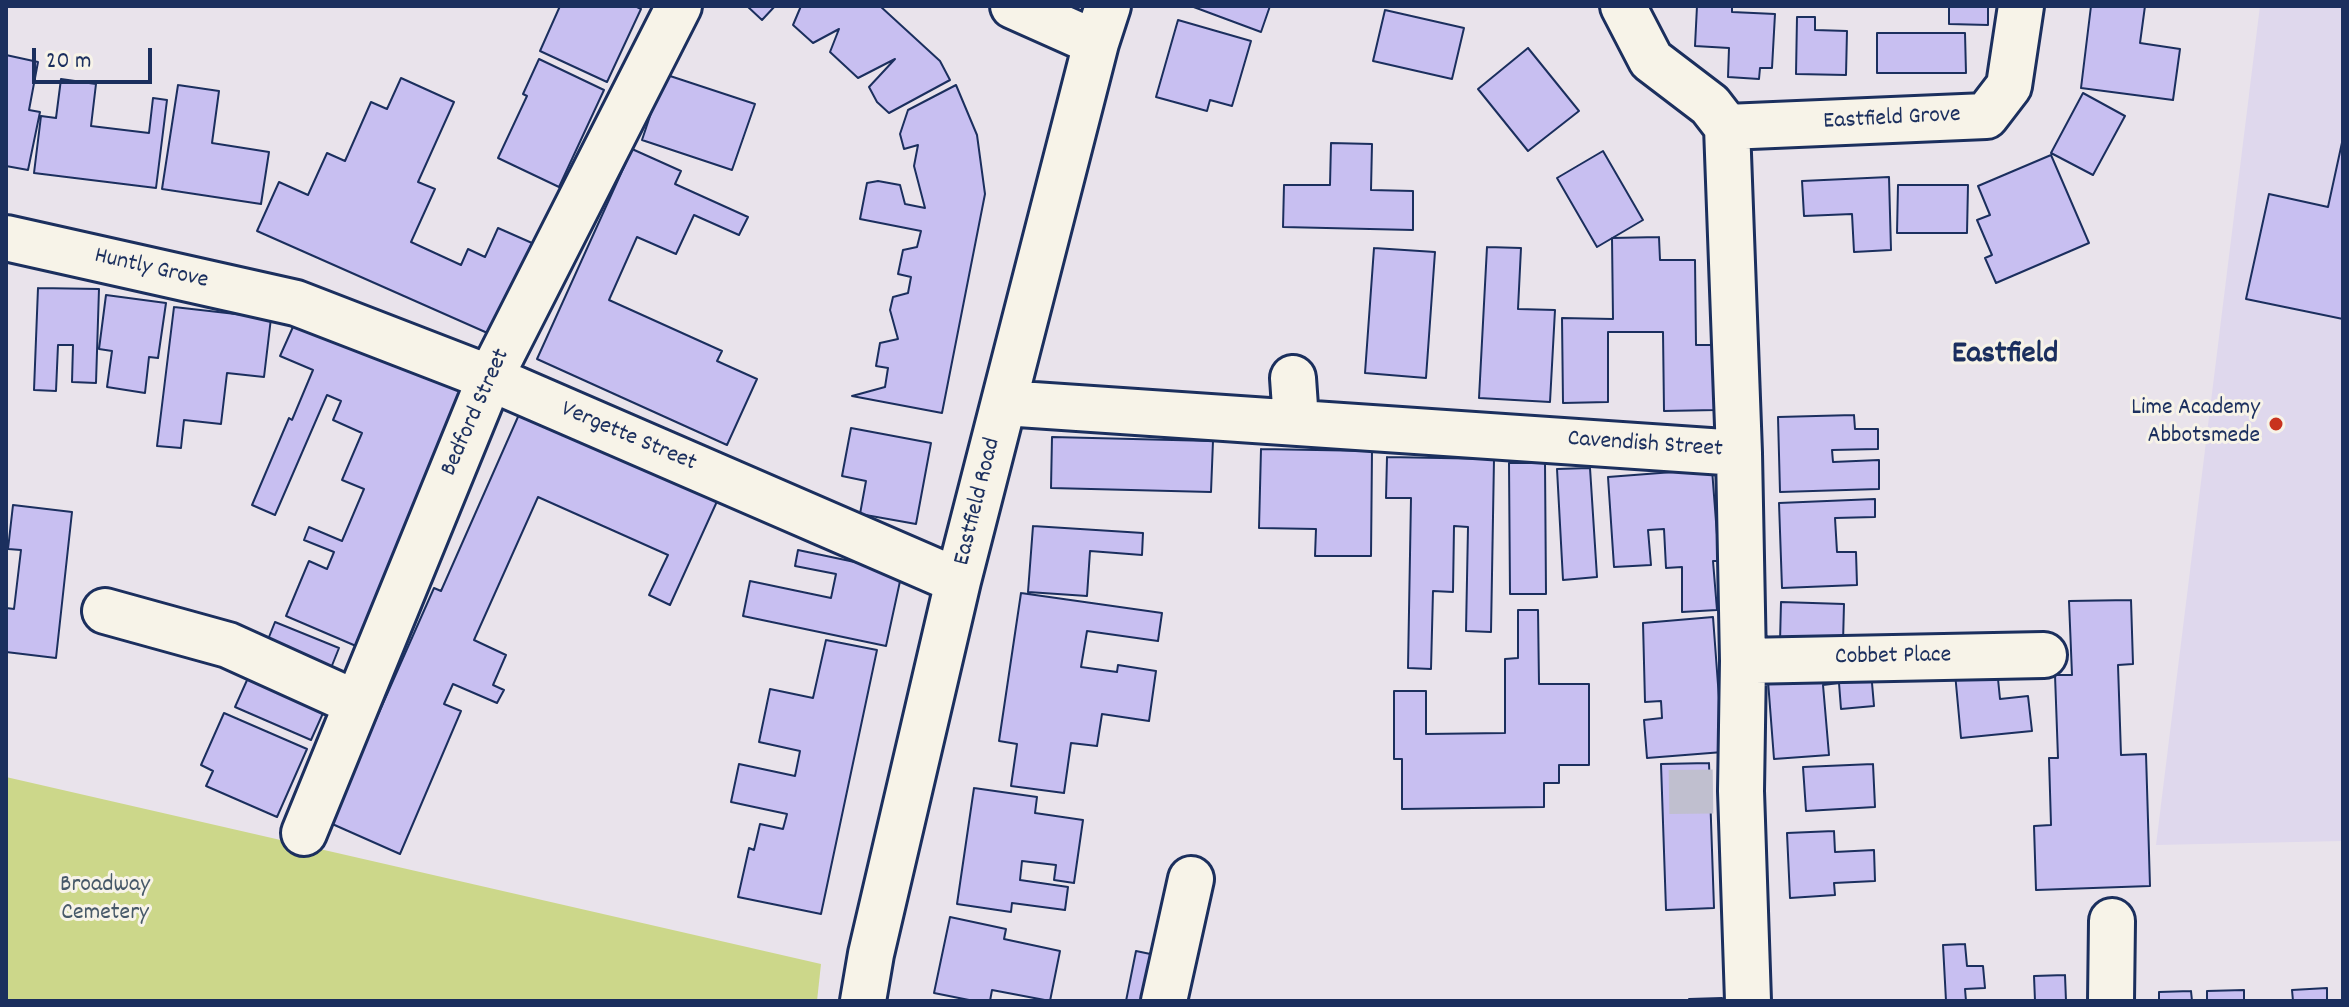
<!DOCTYPE html>
<html>
<head>
<meta charset="utf-8">
<style>
	body { margin:0 }
	#map { position:relative; width:2349px; height:1007px; overflow:hidden; background:#e9e3eb; font-family:Dekko,sans-serif }
	canvas { display:block }
	.frame { position:absolute; inset:0; border:8px solid #1b2f5e; pointer-events:none }
	.scale { position:absolute; left:32px; top:48px; width:120px; height:36px; box-sizing:border-box; border:4px solid #1b2f5e; border-top:0; padding-left:10px; font-size:24px; line-height:28px; white-space:nowrap; color:#1b2f5e; -webkit-text-stroke:6px #f7f3e8; paint-order:stroke }
</style>
</head>
<body>
<div id="map">
<canvas width="2349" height="1007"></canvas>
<div class="frame"></div>
<div class="scale">20 m</div>
</div>
<script>
const c = document.querySelector('canvas').getContext('2d');
c.lineJoin = 'round';
function fillPath(path, color) {
  c.fillStyle = color;
  c.fill(path, 'evenodd');
}
function poly(rows) {
  const path = new Path2D();
  for (const r of rows) {
    path.moveTo(r[0], r[1]);
    for (let i = 2; i < r.length; i += 2) path.lineTo(r[i], r[i + 1]);
  }
  return path;
}
function stroke(path, color, width, dash) {
  c.strokeStyle = color;
  c.lineWidth = width;
  c.lineCap = dash ? 'butt' : 'round';
  c.setLineDash(dash || []);
  c.stroke(path);
}
function label(font, color, halo, rows, align = 'center') {
  c.font = font + ' Dekko,sans-serif';
  c.lineWidth = 6;
  c.setLineDash([]);
  c.textBaseline = 'middle';
  c.strokeStyle = halo;
  c.fillStyle = color;
  for (const [text, x, y, turn = 0] of rows) {
    c.save();
    c.translate(x, y);
    c.rotate((+turn || 0) * Math.PI / 180);
    c.textAlign = isNaN(turn) ? turn : align;
    if (halo) c.strokeText(text, 0, 0);
    c.fillText(text, 0, 0);
    c.restore();
  }
}
const built = poly([
	[2260,6,2343,6,2343,841,2156,845]
]);
const green = poly([
	[6,777,821,964,817,1001,6,1001]
]);
const building = poly([
	[560,6,635,6,641,9,607,82,540,51,560,6],
	[747,6,775,6,762,20,747,6],
	[801,6,880,6,940,61,950,80,889,113,877,102,869,87,895,59,858,78,830,52,839,29,813,43,793,25,801,6],
	[1191,6,1270,6,1261,32,1191,6],
	[1697,6,1732,6,1732,12,1775,14,1772,68,1760,68,1759,79,1728,77,1729,48,1695,46,1697,6],
	[1949,6,1988,6,1988,25,1949,24,1949,6],
	[2091,6,2145,6,2140,43,2180,49,2173,100,2081,88,2091,6],
	[1385,10,1464,28,1452,79,1373,61,1385,10],
	[1797,17,1815,17,1815,30,1847,31,1846,75,1796,74,1797,17],
	[1178,20,1251,41,1232,106,1210,100,1207,111,1156,97,1178,20],
	[1877,33,1965,33,1966,73,1877,73,1877,33],
	[1528,48,1579,111,1528,151,1478,89,1528,48],
	[6,55,38,62,29,110,40,112,28,170,6,166,6,55],
	[539,59,604,90,559,187,498,158,527,96,523,94,539,59],
	[664,74,755,104,732,170,642,140,664,74],
	[401,78,454,102,418,182,435,189,411,242,461,265,468,249,485,257,498,228,532,243,492,335,257,231,279,182,308,195,327,153,345,161,371,102,387,109,401,78],
	[61,79,96,84,91,126,149,133,153,98,167,100,156,188,34,173,41,116,56,118,61,79],
	[178,85,219,91,212,143,269,152,261,204,162,189,178,85],
	[956,85,977,135,985,194,942,413,852,396,885,387,888,368,876,366,880,343,898,339,890,310,893,297,908,293,911,277,898,274,903,250,917,247,921,231,860,219,867,183,878,181,900,185,905,204,925,208,914,166,918,145,904,149,900,134,908,110,956,85],
	[2083,93,2125,116,2093,175,2051,153,2083,93],
	[2343,138,2343,319,2246,299,2269,194,2328,207,2343,138],
	[1331,143,1372,144,1371,190,1413,191,1413,230,1283,227,1284,185,1330,185,1331,143],
	[632,149,681,171,675,184,748,217,739,235,694,215,676,254,637,237,609,300,722,351,717,361,757,379,727,445,537,359,632,149],
	[1603,151,1643,220,1597,247,1557,178,1603,151],
	[2051,155,2089,243,1996,283,1985,258,1992,255,1977,220,1990,215,1978,186,2051,155],
	[1889,177,1891,250,1854,252,1852,214,1804,216,1802,181,1889,177],
	[1898,185,1968,185,1967,233,1897,233,1898,185],
	[1659,237,1660,260,1695,260,1696,345,1715,345,1716,410,1664,411,1663,332,1608,332,1608,402,1563,403,1562,318,1613,319,1612,238,1659,237],
	[1487,247,1521,248,1518,309,1555,310,1550,402,1479,398,1487,247],
	[1374,248,1435,252,1426,378,1365,373,1374,248],
	[38,288,99,289,96,383,72,382,73,345,58,345,56,391,34,390,38,288],
	[106,295,166,303,158,358,149,357,145,393,107,387,112,351,99,349,106,295],
	[174,307,271,318,264,377,227,373,221,424,184,420,181,448,157,446,174,307],
	[301,309,469,381,356,646,286,616,309,561,327,569,334,552,304,540,309,527,342,541,364,489,342,480,362,433,333,420,341,401,327,395,275,515,252,505,289,418,292,420,313,370,280,356,301,309],
	[521,410,719,497,670,605,649,595,668,555,538,497,474,640,506,655,493,685,504,690,497,703,453,684,444,704,461,711,400,854,330,823,434,588,441,591,521,410],
	[1854,415,1855,429,1878,429,1878,449,1832,450,1833,462,1879,460,1879,489,1780,492,1778,417,1854,415],
	[851,428,931,443,916,524,860,514,866,481,842,476,851,428],
	[1052,437,1213,441,1211,492,1051,488,1052,437],
	[1261,449,1372,451,1371,556,1315,556,1316,529,1259,528,1261,449],
	[1387,457,1494,459,1491,632,1466,631,1468,527,1454,526,1453,592,1433,591,1431,669,1408,668,1411,498,1386,498,1387,457],
	[1509,463,1545,463,1546,594,1510,594,1509,463],
	[1590,468,1597,577,1563,580,1557,469,1590,468],
	[1712,469,1719,561,1713,561,1717,610,1682,612,1682,567,1666,568,1664,529,1648,530,1651,565,1614,567,1608,477,1712,469],
	[1875,499,1875,517,1835,518,1837,552,1856,552,1857,585,1782,588,1779,503,1875,499],
	[13,505,72,512,56,658,6,652,6,608,14,609,21,550,8,549,13,505],
	[1033,526,1143,533,1142,555,1090,551,1087,596,1028,592,1033,526],
	[798,550,902,572,886,646,743,616,750,581,831,598,836,574,795,566,798,550],
	[1021,593,1162,613,1158,641,1087,631,1081,667,1117,672,1118,665,1156,671,1149,721,1102,714,1097,746,1071,743,1064,793,1011,786,1017,744,999,741,1021,593],
	[2131,600,2133,664,2118,665,2121,755,2146,754,2150,886,2036,890,2034,826,2051,825,2049,758,2058,758,2055,675,2072,675,2069,601,2131,600],
	[1781,602,1844,604,1843,643,1780,642,1781,602],
	[1518,610,1538,610,1539,684,1589,684,1589,765,1559,765,1559,783,1544,783,1544,807,1402,809,1402,759,1394,759,1394,691,1426,691,1426,734,1505,733,1505,659,1518,658,1518,610],
	[1713,617,1723,752,1647,758,1644,720,1662,718,1661,701,1645,702,1643,623,1713,617],
	[275,622,339,648,331,668,267,642,275,622],
	[826,640,877,650,821,914,738,897,749,848,754,850,760,824,783,829,787,814,731,802,739,764,795,776,800,751,759,742,770,689,813,698,826,640],
	[1870,660,1874,706,1841,709,1839,683,1823,685,1829,755,1774,759,1767,668,1870,660],
	[252,669,328,702,311,740,235,707,252,669],
	[1997,669,2000,699,2028,696,2032,731,1961,738,1955,673,1997,669],
	[224,713,307,749,277,817,206,786,213,771,201,765,224,713],
	[1709,763,1714,908,1666,910,1661,764,1709,763],
	[1873,764,1875,807,1806,811,1803,767,1873,764],
	[974,788,1037,797,1035,813,1083,820,1074,883,1054,880,1056,865,1022,861,1020,880,1068,887,1065,910,1012,903,1011,912,957,904,974,788],
	[1834,831,1835,852,1874,850,1875,881,1834,883,1835,895,1790,898,1787,833,1834,831],
	[950,917,1006,929,1004,939,1060,951,1050,1001,992,990,990,1001,974,1001,934,993,950,917],
	[1965,944,1967,966,1983,966,1985,988,1965,989,1966,1001,1946,1001,1943,945,1965,944],
	[1136,951,1160,956,1151,1001,1126,1001,1136,951],
	[2065,975,2066,1001,2035,1001,2034,976,2065,975],
	[2327,988,2327,1001,2293,1001,2292,990,2327,988],
	[2244,990,2244,1001,2207,1001,2207,991,2244,990],
	[2191,991,2192,1001,2159,1001,2159,992,2191,991],
	[1722,998,1722,1001,1689,1001,1689,999,1722,998]
]);
const minorTunnel = poly([
	[1669,792,1741,791]
]);
const minor = poly([
	[1013,6,1096,43],
	[1623,6,1651,60,1710,105,1727,127,1739,453,1743,661,1741,791,1748,1001],
	[1727,127,1986,116,2009,86,2021,6],
	[6,238,296,303,490,378,958,581],
	[1293,378,1296,421],
	[1004,403,1739,453],
	[105,611,228,645,356,703],
	[1743,661,2044,655],
	[304,833,490,378,679,6],
	[863,1001,871,954,958,581,1096,43,1108,6],
	[1164,1001,1191,879],
	[2111,1001,2112,921]
]);
const markers = [
	[2276,424,8,"#c8321e"]
];
const streetNames = [
	["Eastfield Grove",1892,120,-3],
	["Huntly Grove",151,270,13],
	["Bedford Street",477,413,-66],
	["Vergette Street",628,438,23],
	["Cavendish Street",1645,446,4],
	["Eastfield Road",979,502,-76],
	["Cobbet Place",1893,658,-1]
];
const poiNames = [
	["Lime Academy",2260,410],
	["Abbotsmede",2260,438]
];
const parkNames = [
	["Broadway",105,887],
	["Cemetery",105,915]
];
const districtNames = [
	["Eastfield",2005,357]
];
fillPath(built, '#dfd8ed');
fillPath(green, '#ccd78a');
fillPath(building, '#c8bff1');
stroke(building, '#1b2f5e', 2);
stroke(minorTunnel, '#c0bfcf', 44, [44, 22]);
stroke(minor, '#1b2f5e', 50);
stroke(minor, '#f7f3e8', 44);
for (const [x, y, r, color] of markers) {
  const dot = new Path2D();
  dot.arc(x, y, r, 0, 2 * Math.PI);
  c.fillStyle = color;
  c.fill(dot);
  stroke(dot, '#f7f3e8', 3);
}
label('24px', '#1b2f5e', '#f7f3e8', streetNames);
label('24px', '#1b2f5e', '#f7f3e8', poiNames, 'right');
label('24px', '#475969', '#f7f3e8', parkNames);
label('bold 32px', '#1b2f5e', '#f7f3e8', districtNames);
</script>
</body>
</html>
